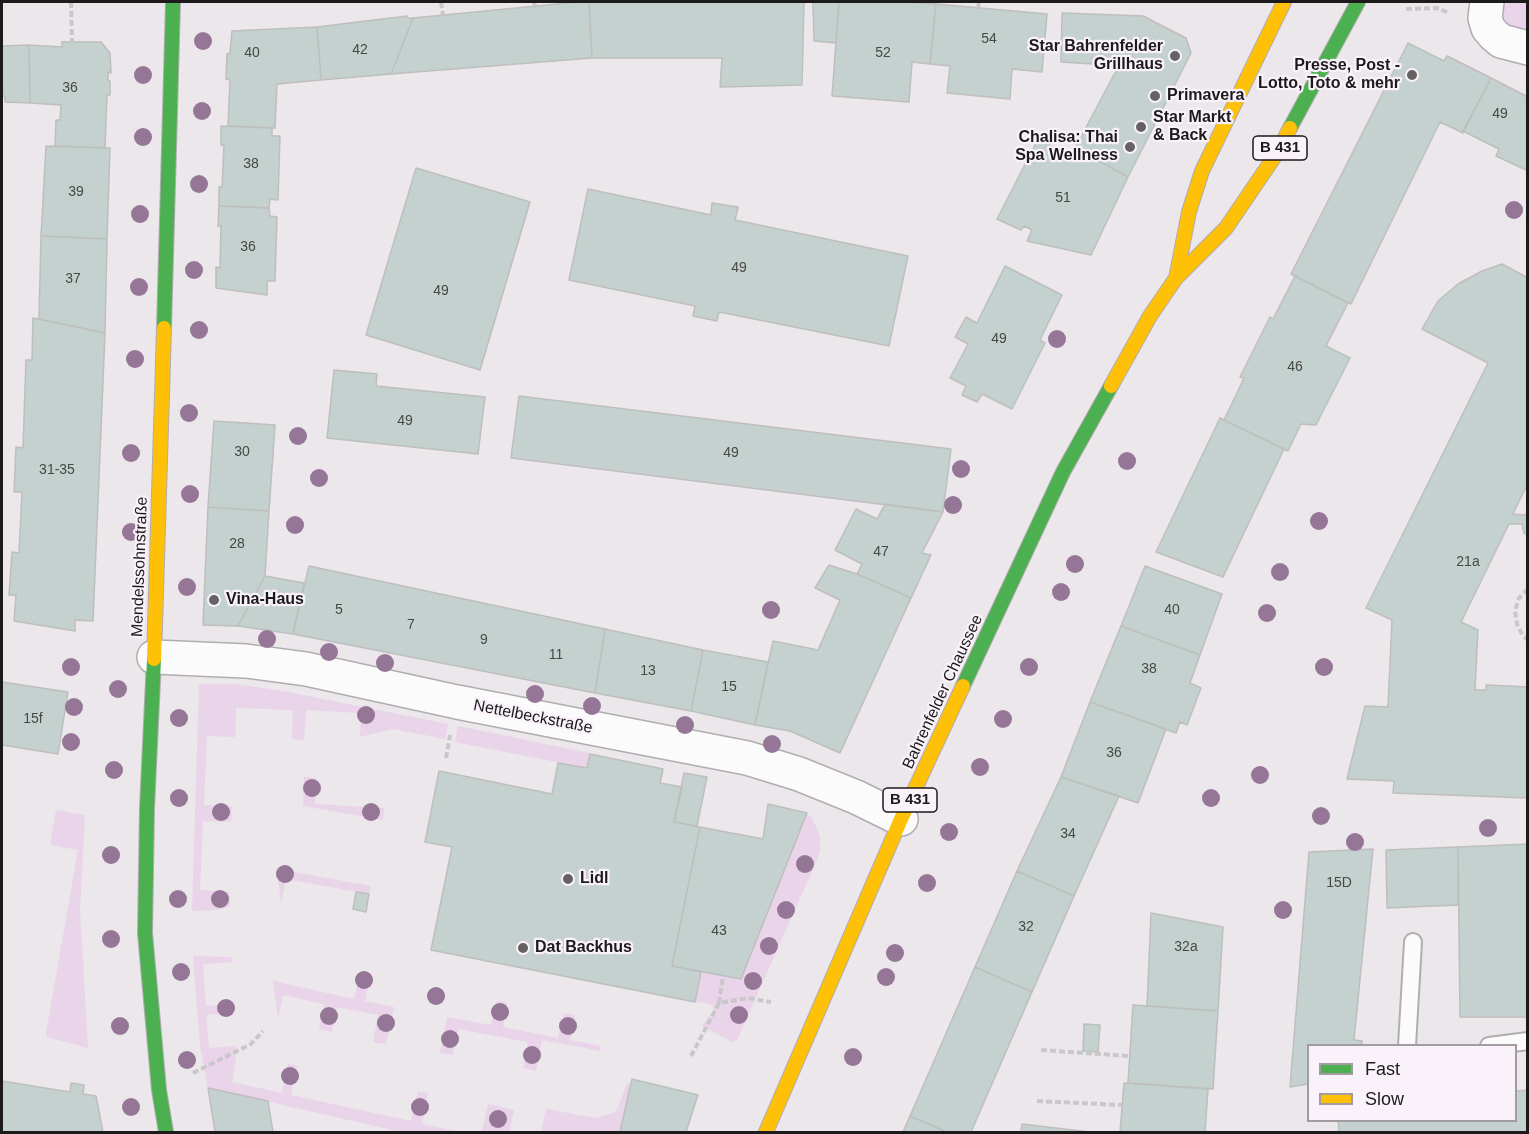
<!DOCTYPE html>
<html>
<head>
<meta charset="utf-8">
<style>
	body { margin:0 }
	#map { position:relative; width:1529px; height:1134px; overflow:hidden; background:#ebe7eb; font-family:Arial,sans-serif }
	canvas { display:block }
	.frame { position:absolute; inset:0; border:3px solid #1d1a1c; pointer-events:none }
	.legend { position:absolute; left:1307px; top:1044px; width:210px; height:78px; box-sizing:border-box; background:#faf2fa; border:2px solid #a29ca1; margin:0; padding:8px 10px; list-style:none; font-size:18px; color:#1d1a1c }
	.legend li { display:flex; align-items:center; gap:12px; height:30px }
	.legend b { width:30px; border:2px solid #a29ca1 }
</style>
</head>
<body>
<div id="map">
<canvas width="1529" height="1134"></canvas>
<div class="frame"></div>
<ul class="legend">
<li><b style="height:8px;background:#4caf50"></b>Fast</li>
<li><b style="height:8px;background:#ffc107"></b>Slow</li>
</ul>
</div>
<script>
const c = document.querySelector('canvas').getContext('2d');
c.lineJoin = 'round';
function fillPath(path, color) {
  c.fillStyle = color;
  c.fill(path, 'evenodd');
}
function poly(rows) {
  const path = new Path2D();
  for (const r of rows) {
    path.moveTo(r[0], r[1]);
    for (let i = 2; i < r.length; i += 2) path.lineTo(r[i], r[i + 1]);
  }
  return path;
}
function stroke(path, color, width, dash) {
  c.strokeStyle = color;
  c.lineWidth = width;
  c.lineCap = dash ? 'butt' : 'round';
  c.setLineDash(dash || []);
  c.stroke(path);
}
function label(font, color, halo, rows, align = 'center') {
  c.font = font + ' Arial,sans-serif';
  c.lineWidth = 4.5;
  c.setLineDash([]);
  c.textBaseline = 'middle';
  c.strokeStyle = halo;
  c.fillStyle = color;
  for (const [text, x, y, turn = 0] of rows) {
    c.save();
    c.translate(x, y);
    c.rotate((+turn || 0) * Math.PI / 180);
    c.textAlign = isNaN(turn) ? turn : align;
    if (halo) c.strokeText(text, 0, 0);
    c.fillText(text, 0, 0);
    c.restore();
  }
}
const green = poly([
	[1507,2,1527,2,1527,34,1507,27,1502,16,1502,10],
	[199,684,235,684,283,691,448,724,445,739,393,729,360,737,361,713,306,710,304,740,292,739,293,710,236,708,235,737,207,736,204,805,232,807,231,822,203,821,200,890,229,892,230,906,219,910,192,911],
	[458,726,590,753,587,768,455,742],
	[304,777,316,778,315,804,384,808,383,820,303,806],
	[56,810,85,815,80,910,88,1048,47,1037,46,1033,78,850,50,845],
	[807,813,812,818,820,836,820,849,818,858,737,1040,732,1042,702,1026,714,1010,711,1004,695,1002,701,972,742,978],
	[277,869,371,886,369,894,286,879,281,903],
	[193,956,231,957,232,962,203,964,206,1006,234,1004,234,1012,206,1015,209,1048,235,1046,236,1056,232,1082,282,1093,288,1064,297,1066,291,1095,411,1121,418,1091,428,1093,422,1124,461,1132,401,1132,208,1088,200,1047],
	[360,973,370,975,365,1001,394,1007,386,1044,373,1042,378,1015,337,1007,332,1032,319,1029,324,1004,283,995,278,1019,273,981,354,999],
	[496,1001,507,1003,503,1027,558,1038,564,1013,575,1015,570,1040,601,1046,600,1051,542,1040,536,1071,523,1068,528,1042,458,1029,453,1055,440,1053,447,1017,491,1025],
	[627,1083,631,1084,620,1132,541,1132,546,1109,595,1118,613,1113,618,1108],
	[488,1104,514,1110,509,1132,482,1132]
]);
const building = poly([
	[578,2,589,2,592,58,391,74,413,18,578,2],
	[589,2,804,2,802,85,720,87,722,58,592,58,589,2],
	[813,2,839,2,836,43,814,41,813,2],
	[839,2,905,2,936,4,930,64,912,62,909,102,832,96,839,2],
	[936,4,1047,14,1042,72,1012,69,1010,99,947,93,950,66,930,64,936,4],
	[1062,13,1143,16,1186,38,1191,53,1128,177,1075,148,1117,69,1109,65,1061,62,1062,13],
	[407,16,407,18,413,18,391,74,321,80,317,27,407,16],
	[317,27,321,80,277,84,275,128,228,126,230,80,226,79,227,54,230,53,232,31,317,27],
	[62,42,101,42,110,53,111,73,108,72,108,81,110,81,110,95,107,95,105,148,55,146,56,120,60,120,61,105,30,103,29,45,62,47,62,42],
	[1408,43,1444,61,1447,56,1491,78,1463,133,1440,122,1351,304,1291,274,1408,43],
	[29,45,30,103,5,102,5,96,2,96,2,46,29,45],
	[1491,78,1528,97,1528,171,1496,156,1499,149,1463,131,1491,78],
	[221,126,272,128,272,136,280,136,278,200,270,199,269,208,219,206,219,187,222,187,224,145,221,145,221,126],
	[1038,139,1062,152,1059,157,1068,162,1075,148,1128,177,1091,255,1027,241,1032,230,1024,226,1021,230,997,219,1038,139],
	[46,146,110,148,107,239,41,236,46,146],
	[416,168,530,202,480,370,366,335,416,168],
	[588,189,711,215,712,203,738,207,735,220,908,256,889,346,719,312,717,321,693,316,695,306,569,280,588,189],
	[219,206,269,208,270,216,277,217,275,281,267,281,267,295,216,288,216,267,220,268,221,226,218,226,219,206],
	[41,236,107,239,105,333,39,319,41,236],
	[1502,264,1528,278,1528,483,1513,514,1525,515,1528,512,1528,536,1524,533,1522,524,1509,524,1461,622,1478,630,1475,690,1486,690,1486,685,1528,687,1528,798,1393,793,1394,781,1347,779,1365,706,1388,707,1392,620,1366,608,1488,363,1422,329,1438,301,1458,284,1482,271,1502,264],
	[1005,266,1062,295,1040,340,1045,343,1012,409,982,394,977,402,962,395,966,386,950,378,968,344,955,337,966,317,977,323,1005,266],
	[1295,276,1348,303,1326,346,1350,358,1316,425,1301,424,1288,451,1224,420,1244,378,1240,377,1270,317,1273,319,1295,276],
	[33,318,105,333,93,621,75,620,75,631,14,621,16,595,9,595,12,552,19,553,22,492,14,492,16,447,23,448,26,360,32,360,33,318],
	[334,370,377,374,376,386,485,397,478,454,327,438,334,370],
	[519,396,951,449,943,512,511,458,519,396],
	[1220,418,1284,449,1223,577,1156,552,1220,418],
	[214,421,275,425,269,511,208,507,214,421],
	[885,504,943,512,922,553,931,555,911,598,857,574,862,564,835,550,856,509,877,519,885,504],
	[208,507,269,511,265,576,238,626,203,625,208,507],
	[829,565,857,574,911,598,840,753,790,731,755,725,773,641,818,650,840,600,815,588,829,565],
	[309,566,605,629,595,693,293,634,309,566],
	[1145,566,1222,594,1200,655,1121,626,1145,566],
	[265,576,304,583,293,634,238,626,265,576],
	[1121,626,1200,655,1190,683,1201,688,1187,725,1180,722,1176,733,1090,702,1121,626],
	[605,629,703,650,691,711,595,693,605,629],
	[703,650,768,662,755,725,691,711,703,650],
	[2,682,68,692,58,754,2,745,2,682],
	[1090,702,1166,729,1138,803,1061,777,1090,702],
	[590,754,663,769,660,783,682,787,674,822,700,827,672,966,701,972,695,1002,431,950,452,847,425,842,439,771,552,794,558,763,587,768,590,754],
	[684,773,707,777,697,826,674,822,684,773],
	[1061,777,1119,796,1074,896,1017,871,1061,777],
	[768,804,807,813,741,979,672,966,700,827,763,839,768,804],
	[1528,844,1528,1017,1460,1017,1458,847,1528,844],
	[1458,847,1458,905,1387,908,1386,850,1458,847],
	[1373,849,1354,1040,1362,1041,1362,1046,1308,1046,1308,1084,1290,1087,1309,852,1373,849],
	[1017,871,1074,896,1032,992,975,967,1017,871],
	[356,892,369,894,366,912,353,909,356,892],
	[1151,913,1223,927,1218,1011,1147,1006,1151,913],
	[975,967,1032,992,971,1132,947,1132,910,1116,975,967],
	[1133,1005,1218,1011,1213,1089,1128,1083,1133,1005],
	[1084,1024,1100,1025,1098,1052,1083,1051,1084,1024],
	[632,1079,698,1095,686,1132,620,1132,632,1079],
	[2,1081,70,1092,71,1083,84,1085,83,1094,96,1096,103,1132,2,1132,2,1081],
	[1124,1083,1208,1089,1205,1132,1120,1132,1124,1083],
	[208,1088,268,1101,273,1132,215,1132,208,1088],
	[1528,1090,1528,1132,1339,1132,1338,1120,1516,1120,1516,1091,1528,1090],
	[910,1116,947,1132,903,1132,910,1116],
	[1022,1124,1090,1132,1021,1132,1022,1124]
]);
const path = poly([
	[71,2,72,43],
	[441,2,443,15],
	[534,2,535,6],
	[978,8,979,2],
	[1406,9,1437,8,1449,13],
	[1528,589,1519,598,1515,611,1517,624,1523,636,1528,640],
	[446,758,450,735],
	[719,1003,723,976],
	[1041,1050,1129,1056],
	[691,1056,719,1003,748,998,771,1002],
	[193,1073,251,1044,263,1031],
	[1037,1101,1122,1105]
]);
const lane = poly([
	[1407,1046,1413,942],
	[1489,1046,1528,1041]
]);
const street = poly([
	[1487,2,1485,18,1488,28,1494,35,1501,41,1528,48],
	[154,657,246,661,306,669,457,702,747,758,799,774,856,797,901,819]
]);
const fast = poly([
	[1290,128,1358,2],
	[164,328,173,2],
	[154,659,147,808,145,933,159,1090,166,1132],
	[963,686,1063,472,1111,386]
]);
const slow = poly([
	[1176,278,1189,212,1202,171,1284,2],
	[1111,386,1150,316,1176,278,1226,228,1277,153,1290,128],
	[154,659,164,328],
	[766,1132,901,819,963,686]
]);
const trees = [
	[203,41],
	[143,75],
	[202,111],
	[143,137],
	[199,184],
	[1514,210],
	[140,214],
	[194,270],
	[139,287],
	[199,330],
	[1057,339],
	[135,359],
	[189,413],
	[298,436],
	[131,453],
	[1127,461],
	[961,469],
	[319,478],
	[190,494],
	[953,505],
	[1319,521],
	[295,525],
	[131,532],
	[1075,564],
	[1280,572],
	[187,587],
	[1061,592],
	[771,610],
	[1267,613],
	[267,639],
	[329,652],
	[385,663],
	[71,667],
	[1029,667],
	[1324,667],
	[118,689],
	[535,694],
	[592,706],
	[74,707],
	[366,715],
	[179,718],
	[1003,719],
	[685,725],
	[71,742],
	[772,744],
	[980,767],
	[114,770],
	[1260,775],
	[312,788],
	[179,798],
	[1211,798],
	[221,812],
	[371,812],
	[1321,816],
	[1488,828],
	[949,832],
	[1355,842],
	[111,855],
	[805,864],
	[285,874],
	[927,883],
	[178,899],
	[220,899],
	[786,910],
	[1283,910],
	[111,939],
	[769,946],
	[895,953],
	[181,972],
	[886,977],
	[364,980],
	[753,981],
	[436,996],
	[226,1008],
	[500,1012],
	[739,1015],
	[329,1016],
	[386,1023],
	[120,1026],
	[568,1026],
	[450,1039],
	[532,1055],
	[853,1057],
	[187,1060],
	[290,1076],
	[131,1107],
	[420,1107],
	[498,1119]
];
const markers = [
	[1175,56,6,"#656264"],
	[1412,75,6,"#656264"],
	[1155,96,6,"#656264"],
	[1141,127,6,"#656264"],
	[1130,147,6,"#656264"],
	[214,600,6,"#656264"],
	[568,879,6,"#656264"],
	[523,948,6,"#656264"]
];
const numberNames = [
	["54",989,39],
	["42",360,50],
	["40",252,53],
	["52",883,53],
	["36",70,88],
	["49",1500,114],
	["38",251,164],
	["39",76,192],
	["51",1063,198],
	["36",248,247],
	["49",739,268],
	["37",73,279],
	["49",441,291],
	["49",999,339],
	["46",1295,367],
	["49",405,421],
	["30",242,452],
	["49",731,453],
	["31-35",57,470],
	["28",237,544],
	["47",881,552],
	["21a",1468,562],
	["5",339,610],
	["40",1172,610],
	["7",411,625],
	["9",484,640],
	["11",556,655],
	["38",1149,669],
	["13",648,671],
	["15",729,687],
	["15f",33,719],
	["36",1114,753],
	["34",1068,834],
	["15D",1339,883],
	["32",1026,927],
	["43",719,931],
	["32a",1186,947]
];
const shields = [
	[1280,148,54],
	[910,800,54]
];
const shieldNames = [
	["B 431",1280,148],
	["B 431",910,800]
];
const poiNames = [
	["Star Bahrenfelder",1163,47,"right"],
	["Grillhaus",1163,65,"right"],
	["Presse, Post -",1400,66,"right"],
	["Lotto, Toto & mehr",1400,84,"right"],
	["Primavera",1167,96],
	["Star Markt",1153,118],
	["& Back",1153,136],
	["Chalisa: Thai",1118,138,"right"],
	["Spa Wellness",1118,156,"right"],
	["Vina-Haus",226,600],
	["Lidl",580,879],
	["Dat Backhus",535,948]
];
const streetNames = [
	["Mendelssohnstraße",140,567,-88],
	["Bahrenfelder Chaussee",943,692,-65],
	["Nettelbeckstraße",533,717,11]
];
fillPath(green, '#e9d4e9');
fillPath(building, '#c4d1ce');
stroke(building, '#bebebf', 1.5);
stroke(lane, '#b0adb0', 20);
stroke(street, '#b0adb0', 36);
stroke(fast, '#b0adb0', 16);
stroke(slow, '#b0adb0', 16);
stroke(path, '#c9c7c9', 4, [6, 3]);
stroke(lane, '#fcfbfc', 16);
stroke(street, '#fcfbfc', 33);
stroke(fast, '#4caf50', 14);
stroke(slow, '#ffc107', 14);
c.fillStyle = '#967697';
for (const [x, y] of trees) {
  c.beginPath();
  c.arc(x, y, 9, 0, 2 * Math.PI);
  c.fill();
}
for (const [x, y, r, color] of markers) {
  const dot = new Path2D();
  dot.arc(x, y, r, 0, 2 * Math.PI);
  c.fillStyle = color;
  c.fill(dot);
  stroke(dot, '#faf2fa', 2);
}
label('14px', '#474848', null, numberNames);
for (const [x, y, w] of shields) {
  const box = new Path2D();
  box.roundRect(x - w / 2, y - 12, w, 24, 4.5);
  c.fillStyle = '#faf2fa';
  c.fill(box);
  stroke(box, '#1d1a1c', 1.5);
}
label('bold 15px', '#1d1a1c', null, shieldNames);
label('bold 16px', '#1d1a1c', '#faf2fa', poiNames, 'left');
label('16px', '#1d1a1c', '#faf2fa', streetNames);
</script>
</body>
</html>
